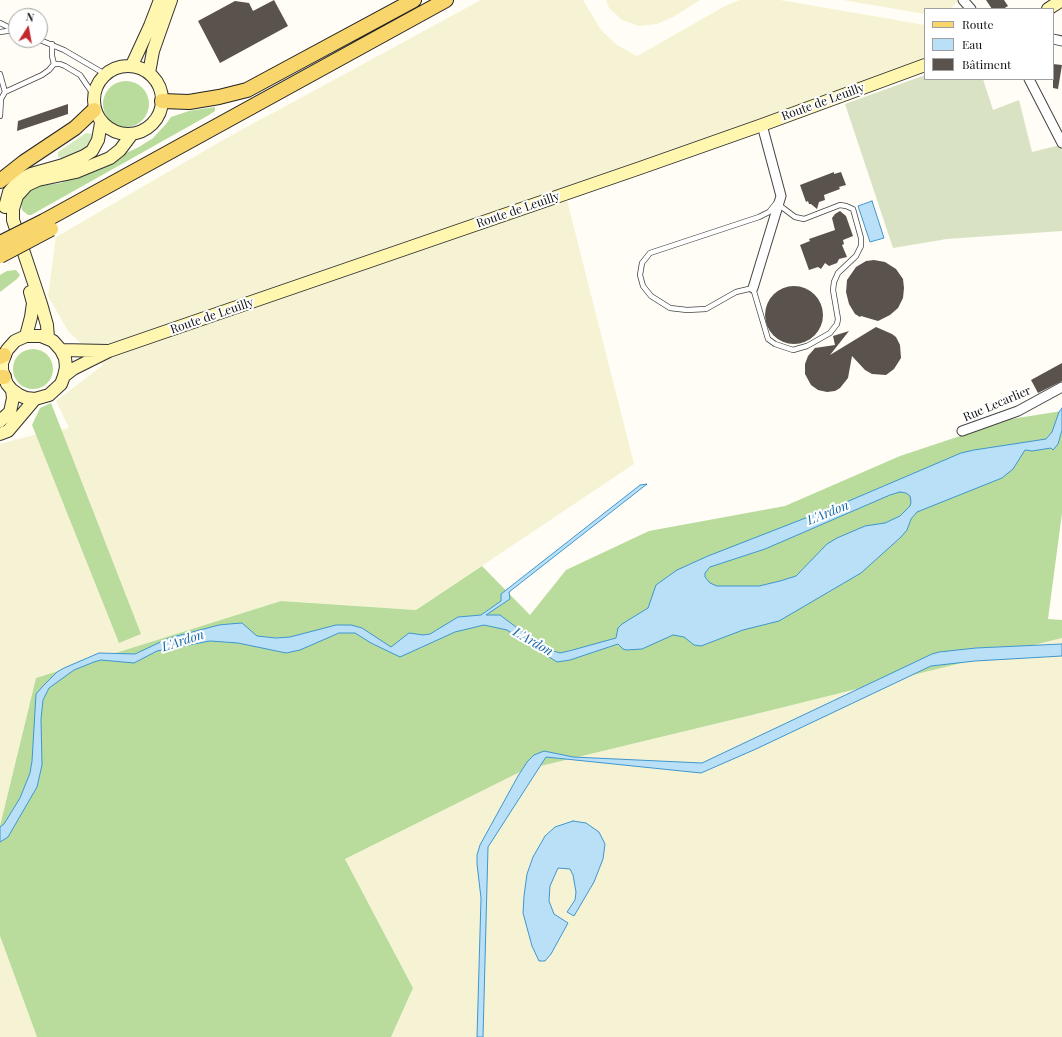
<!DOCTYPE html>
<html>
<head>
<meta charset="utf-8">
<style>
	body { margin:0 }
	#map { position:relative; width:1062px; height:1037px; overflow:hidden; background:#fffdf5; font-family:"Playfair Display",serif }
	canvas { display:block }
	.legend { position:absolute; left:924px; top:8px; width:130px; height:72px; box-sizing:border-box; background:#fff; border:1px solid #a0a0a0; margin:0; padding:5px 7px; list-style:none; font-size:12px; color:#111 }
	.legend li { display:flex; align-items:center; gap:8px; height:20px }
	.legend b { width:20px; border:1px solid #a0a0a0 }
	.north { position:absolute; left:8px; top:8px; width:40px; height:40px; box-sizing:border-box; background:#fff; border:1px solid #a0a0a0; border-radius:50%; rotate:11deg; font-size:11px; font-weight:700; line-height:16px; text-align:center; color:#111 }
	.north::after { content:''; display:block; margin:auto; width:14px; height:18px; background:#c4262e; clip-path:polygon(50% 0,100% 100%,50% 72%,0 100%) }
</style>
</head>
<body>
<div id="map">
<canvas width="1062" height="1037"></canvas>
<ul class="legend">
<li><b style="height:5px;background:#f9d66b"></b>Route</li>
<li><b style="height:11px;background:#b9e0f7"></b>Eau</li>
<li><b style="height:11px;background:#5a524d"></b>Bâtiment</li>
</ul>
<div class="north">N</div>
</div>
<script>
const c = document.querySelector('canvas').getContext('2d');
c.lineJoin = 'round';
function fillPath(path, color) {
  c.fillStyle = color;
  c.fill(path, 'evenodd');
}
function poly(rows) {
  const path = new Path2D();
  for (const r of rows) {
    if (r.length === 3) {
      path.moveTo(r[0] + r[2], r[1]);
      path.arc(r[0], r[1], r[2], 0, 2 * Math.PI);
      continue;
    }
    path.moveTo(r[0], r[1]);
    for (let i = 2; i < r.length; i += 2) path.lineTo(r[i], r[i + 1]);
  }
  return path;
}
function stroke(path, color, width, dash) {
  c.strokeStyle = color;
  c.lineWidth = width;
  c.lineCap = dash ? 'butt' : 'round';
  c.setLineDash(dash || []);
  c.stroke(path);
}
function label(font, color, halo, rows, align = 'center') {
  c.font = font + ' "Playfair Display",serif';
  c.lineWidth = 4;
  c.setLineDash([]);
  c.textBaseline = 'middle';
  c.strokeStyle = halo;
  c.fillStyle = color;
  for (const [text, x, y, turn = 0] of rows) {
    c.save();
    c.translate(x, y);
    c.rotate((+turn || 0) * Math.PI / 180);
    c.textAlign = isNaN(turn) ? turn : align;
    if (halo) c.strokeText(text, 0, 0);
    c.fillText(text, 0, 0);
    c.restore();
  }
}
const farmland = poly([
	[481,0,583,0,601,30,617,45,637,56,727,5,740,0,780,0,925,25,925,61,567,200,634,464,416,610,281,601,36,678,0,826,0,444,30,436,69,428,56,401,103,365,68,331,48,296,56,237,223,140],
	[606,0,700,0,675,16,657,24,639,26,622,20,609,8],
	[843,0,957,0,958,1,950,9,925,9,925,14],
	[1062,638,1062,1037,391,1037,413,988,345,859,524,770,752,715],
	[0,936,37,1037,0,1037]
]);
const green = poly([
	[86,133,93,134,94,136,88,146,81,153,64,159,58,157,58,152]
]);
const forest = poly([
	[126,104,23],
	[215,107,215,111,209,115,31,215,28,215,22,210,21,202,33,187,61,183,139,147,153,138,166,124,171,117,189,111],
	[16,270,20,275,17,279,0,292,0,275,7,271],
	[33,369,20],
	[51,403,141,634,119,643,32,425,40,408],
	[1062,411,1062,513,1048,619,1062,620,1062,638,752,715,524,770,345,859,413,988,391,1037,37,1037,0,936,0,826,36,678,281,601,416,610,482,566,530,615,566,570,649,531,785,506,900,456,1011,419]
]);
const cemetery = poly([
	[925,75,925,79,983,79,993,110,1019,100,1032,152,1060,145,1062,150,1062,231,947,239,893,248,845,104]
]);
const water = poly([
	[872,201,884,238,870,242,858,206,872,201],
	[1062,408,1062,430,1058,444,1053,450,1051,448,1032,451,1025,450,1013,469,1002,478,917,512,911,519,907,530,901,537,861,573,779,621,743,630,701,646,694,645,684,637,673,635,642,649,626,650,623,649,618,644,570,660,557,662,507,630,484,625,455,632,400,657,371,643,355,633,339,633,300,650,286,653,238,643,210,641,157,651,134,663,101,660,94,662,74,670,49,688,43,700,41,719,42,765,37,787,8,837,0,842,0,827,4,824,20,798,30,773,32,761,36,694,43,686,57,672,64,668,99,653,135,654,169,638,219,625,229,624,242,623,257,636,276,638,290,637,336,625,351,625,362,628,391,647,409,633,423,635,430,634,458,617,481,615,501,601,501,594,635,489,640,485,647,484,509,592,510,599,486,615,500,615,540,645,550,650,560,653,569,651,616,638,618,628,622,624,648,608,656,585,677,570,708,556,844,503,961,453,974,450,1046,439,1052,432,1059,412,1062,408],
	[900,492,906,493,910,496,911,502,910,506,900,516,885,523,865,526,837,538,827,544,796,576,780,581,759,586,717,586,710,583,705,577,705,573,710,567,765,549,890,495,900,492],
	[1062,644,1062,656,975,661,931,666,756,749,701,773,546,757,488,847,483,1037,477,1037,481,898,477,864,477,855,480,845,518,776,527,762,534,755,544,751,573,757,702,763,932,654,939,652,976,648,1062,644],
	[573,821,586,823,599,832,605,844,603,859,594,882,574,916,567,912,575,900,576,892,573,875,570,869,558,868,550,886,549,901,554,914,568,923,551,954,545,961,539,961,532,946,523,913,524,896,527,874,533,857,545,836,555,827,573,821]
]);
const building = poly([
	[274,0,288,26,220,63,198,21,235,1,249,3,253,11],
	[986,0,1004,0,1008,6,1003,9,992,9],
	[1053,64,1062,65,1058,89,1053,88],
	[68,104,68,114,17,131,18,121],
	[834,172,834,174,841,172,846,185,839,187,840,189,824,195,825,200,819,202,817,209,811,204,809,204,808,201,806,202,800,185],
	[840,211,846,216,853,236,843,240,844,244,842,245,847,257,839,259,837,263,829,266,825,263,821,269,818,267,809,270,800,245,810,241,809,239,835,230,832,218,835,214],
	[874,260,885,262,896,269,903,279,904,288,903,298,898,308,890,315,878,321,861,316,860,317,855,314,849,304,846,292,847,280,856,267,866,261],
	[794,315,29],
	[876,327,892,334,896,337,900,345,901,358,894,369,886,375,872,374,865,370,852,356,848,378,840,388,835,391,827,392,818,390,811,385,805,374,805,364,808,356,815,348,835,345,833,336,849,331,830,355],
	[1062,363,1062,381,1038,393,1031,380]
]);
const lane = poly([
	[0,23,16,31],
	[0,32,14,30],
	[40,40,64,50,105,74],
	[54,64,60,64,65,66,80,75,93,94],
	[0,74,5,92,42,75,49,70,54,64,52,56,52,44],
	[0,116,1,99,5,92],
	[777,202,769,212,759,217,650,253,642,263,640,275,643,286,651,296,670,308,687,310,706,309,736,292,753,288,768,339,775,344,793,350,807,346,830,333,837,324,838,319,833,290,834,282,838,273,856,256,861,246,861,238,853,209,846,206,840,205,804,219,795,217,779,205]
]);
const street = poly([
	[963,0,971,9],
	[1053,39,1062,41],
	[1029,79,1062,143],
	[753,288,781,196,762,125],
	[962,431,1018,411,1062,387]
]);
const secondary = poly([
	[1048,9,1062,0],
	[132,65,150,26,160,0],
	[128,100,34],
	[149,73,153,51,171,0],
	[5,207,9,192,19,180,31,174,63,165,84,156,92,151,98,140,101,123],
	[26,336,31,317,33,303,30,292],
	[48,338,47,325,41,304,13,220,13,209,17,196,27,185,38,180,76,172,110,158,120,150,132,134],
	[61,350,108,351],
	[64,376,73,369,109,351,643,167,762,125,925,65],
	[0,421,10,412,13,398,12,390,7,384,2,370,2,363,7,350,15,341,26,336,41,336,53,341,61,350,65,358,66,367,64,376,61,384,49,395,35,399,26,398,19,395,12,390],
	[0,434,8,431,35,399]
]);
const primary = poly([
	[162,101,189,102,219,97,247,90,414,0],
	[0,181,24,162,75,128,94,110],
	[44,221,446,0],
	[0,357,4,355],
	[0,377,4,377]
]);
const primaryBridge = poly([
	[0,243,44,221],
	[0,256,51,229]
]);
const streetNames = [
	["Route de Leuilly",823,102,-20],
	["Route de Leuilly",518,210,-19],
	["Route de Leuilly",212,316,-19],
	["Rue Lecarlier",997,404,-23]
];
const waterNames = [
	["L'Ardon",828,513,-22],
	["L'Ardon",183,641,-18],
	["L'Ardon",533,642,30]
];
fillPath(farmland, '#f6f3d4');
fillPath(green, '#d5ebbd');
fillPath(forest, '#b9dc9c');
fillPath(cemetery, '#d9e3c4');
fillPath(water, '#b9e0f7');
stroke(water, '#3f96cf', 1);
fillPath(building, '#5a524d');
stroke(lane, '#444', 6);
stroke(street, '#444', 11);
stroke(secondary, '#333', 14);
stroke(primary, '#222', 16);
stroke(lane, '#fff', 4.5);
stroke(street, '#fff', 9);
stroke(secondary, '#fff6b0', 12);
stroke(primary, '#f9d66b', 14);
stroke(primaryBridge, '#222', 16, []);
stroke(primaryBridge, '#f9d66b', 14);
label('12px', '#111', '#fff', streetNames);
label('italic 13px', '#1768a6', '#fff', waterNames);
</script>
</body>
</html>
